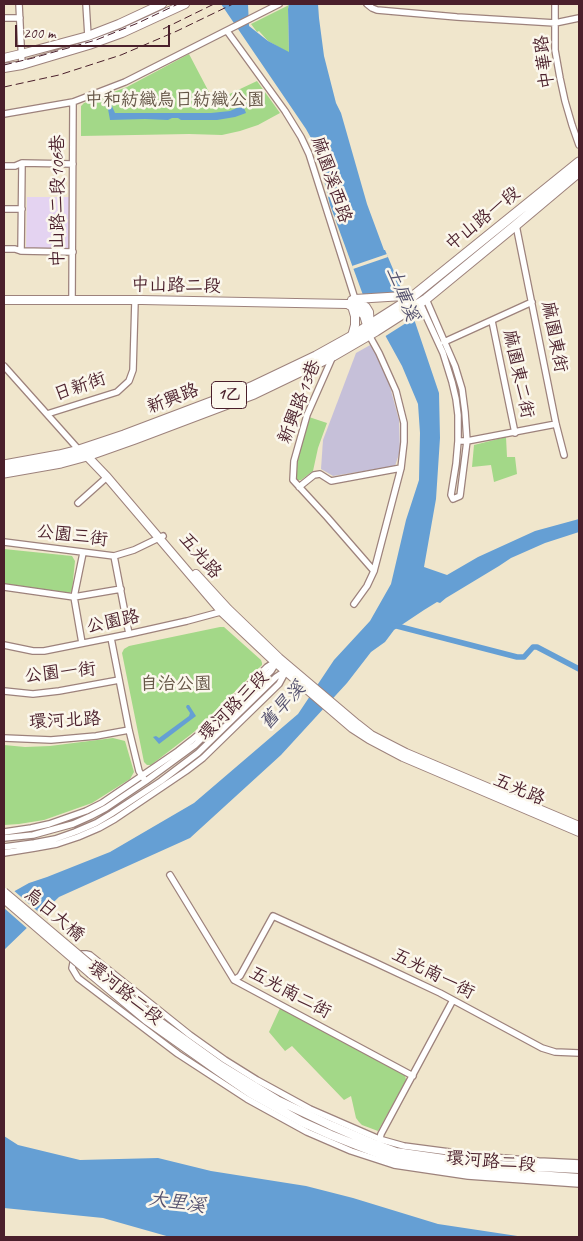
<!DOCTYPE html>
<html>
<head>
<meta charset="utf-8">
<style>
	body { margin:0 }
	#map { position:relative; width:583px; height:1241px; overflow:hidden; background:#f0e6cc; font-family:Caveat,sans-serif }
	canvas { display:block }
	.frame { position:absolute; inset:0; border:5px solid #4a1f2b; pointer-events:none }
	.scale { position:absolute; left:15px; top:25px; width:155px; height:22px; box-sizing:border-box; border:2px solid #4a1f2b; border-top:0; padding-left:6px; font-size:15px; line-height:18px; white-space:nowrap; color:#4a1f2b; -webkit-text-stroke:4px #fbf7ec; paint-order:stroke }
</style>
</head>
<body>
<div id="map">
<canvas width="583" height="1241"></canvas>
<div class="frame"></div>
<div class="scale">200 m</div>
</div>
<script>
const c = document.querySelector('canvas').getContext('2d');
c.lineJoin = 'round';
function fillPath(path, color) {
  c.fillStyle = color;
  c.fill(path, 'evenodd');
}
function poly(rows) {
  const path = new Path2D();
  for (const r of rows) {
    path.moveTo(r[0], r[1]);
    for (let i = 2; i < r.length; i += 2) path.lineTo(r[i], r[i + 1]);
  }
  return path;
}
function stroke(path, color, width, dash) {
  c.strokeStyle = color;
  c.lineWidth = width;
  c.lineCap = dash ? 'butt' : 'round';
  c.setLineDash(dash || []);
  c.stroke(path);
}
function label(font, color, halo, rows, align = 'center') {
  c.font = font + ' Caveat,"LXGW WenKai TC",sans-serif';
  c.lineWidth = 5;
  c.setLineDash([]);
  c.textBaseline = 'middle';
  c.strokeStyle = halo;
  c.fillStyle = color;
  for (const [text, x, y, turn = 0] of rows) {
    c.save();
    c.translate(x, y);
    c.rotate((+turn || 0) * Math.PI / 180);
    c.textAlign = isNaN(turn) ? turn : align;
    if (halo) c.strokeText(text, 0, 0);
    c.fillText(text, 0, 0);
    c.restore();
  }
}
const built = poly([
	[27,197,70,197,70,248,26,248]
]);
const industrial = poly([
	[372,344,389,383,399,420,400,451,395,466,333,476,321,469,323,440,356,353]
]);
const green = poly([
	[289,5,288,9,289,53,268,41,259,31,257,32,251,24],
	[189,54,211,96,221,98,257,81,280,113,258,125,240,131,222,135,189,134,81,136,81,106,84,103,127,87],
	[309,417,327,423,318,448,313,471,301,480,298,480,295,479,295,465],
	[506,437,507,457,515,457,517,474,494,482,491,465,472,467,474,445],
	[4,549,72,556,75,561,72,591,68,594,4,584],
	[220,627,224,627,261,660,262,663,262,665,194,732,151,765,147,765,144,762,122,653,124,649,129,646],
	[113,738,125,741,134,772,130,779,92,803,44,820,19,824,4,825,4,745,25,747,50,746],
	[280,1008,405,1075,406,1080,404,1084,378,1131,362,1125,359,1122,356,1118,351,1096,344,1100,292,1046,285,1051,269,1032]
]);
const water = poly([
	[221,4,248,4,249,26,268,41,289,52,288,9,289,4,318,4,319,18,324,56,336,103,341,113,367,204,384,250,385,250,414,319,439,393,440,438,436,499,424,567,447,575,478,557,535,531,579,519,579,532,545,543,511,558,499,566,446,598,440,603,437,602,424,610,394,630,385,642,371,652,347,683,281,755,190,838,59,897,4,950,4,897,29,883,47,877,110,852,194,803,298,714,334,660,370,621,391,584,406,520,419,480,420,433,418,404,402,366,363,295,330,205,316,147,306,129],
	[253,101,254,103,244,108,246,113,235,117,217,120,181,120,178,118,172,118,168,120,145,119,110,120,108,109,105,107,111,104,115,113,211,113,230,111],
	[187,705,189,705,196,716,159,744,153,737,156,736,159,738,189,716,190,713,186,707],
	[4,1136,18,1145,80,1160,158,1158,211,1171,306,1186,353,1198,438,1224,524,1237,170,1237,103,1218,4,1208]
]);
const pier = poly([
	[387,254,388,257,353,269,352,266],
	[405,293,414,318,384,337,376,325,362,294],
	[12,889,43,916,29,930,4,908,4,894]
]);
const canal = poly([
	[393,625,517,657,524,657,533,647,537,647,579,669]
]);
const street = poly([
	[19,4,22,65],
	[86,4,88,36],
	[367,4,372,8,377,10,457,17,555,23,579,18],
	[555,4,555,50,560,78,565,101,572,125,579,145],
	[4,18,20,18],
	[227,31,285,111,301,137,309,154,355,299],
	[4,114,73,102,125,82,279,4],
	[4,166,15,166,22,163,73,164],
	[4,209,22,209],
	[516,225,556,424,564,455],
	[4,249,15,249,21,251,73,252],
	[21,251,22,163],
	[72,301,73,102],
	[420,303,443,353,452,382,456,399,458,415,458,441,456,464,451,495,453,499,460,496,467,441,465,412,462,389,455,366,426,299],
	[492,321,515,433],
	[444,342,532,302],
	[333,356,307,415,294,461,293,480,327,517,374,571],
	[4,366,79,450],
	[47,414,117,392,129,381,133,370,135,301],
	[458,441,467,441,556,424],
	[299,487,314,475,320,474,331,481,401,468],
	[78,503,107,477],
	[4,542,114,556,134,550,163,536],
	[114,556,129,634],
	[4,587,74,597,121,589],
	[354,604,367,586,374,571,401,468,404,442,404,423,396,391,379,353,369,335],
	[111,638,129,730,139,771,144,779],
	[82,643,74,597,83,553],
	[4,645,33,651,44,651,129,634,187,621,224,611],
	[4,691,33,694,59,691,119,680],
	[4,738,51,740,96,736,129,730],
	[4,832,31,828,49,824,86,811,102,803,178,751,192,740,206,728,267,667,275,662],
	[4,838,33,835,51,830,73,824,91,816,106,808,146,781,195,745,271,671,278,660],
	[4,847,34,843,55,839,75,832,96,823,111,814,161,781,198,753,276,677,288,669],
	[4,853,35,848,57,844,78,837,99,828,115,819,186,771,203,758,279,684,286,671],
	[170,875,234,980,413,1076],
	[234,980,240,976,273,916,374,962,440,993,542,1048,555,1052,579,1053],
	[379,1142,381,1134,453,1000],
	[579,1163,539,1161,480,1156,404,1146,379,1139,310,1109,257,1080,225,1060,190,1035,90,955,86,954,80,954,75,958,73,963,72,968,78,978,178,1054,247,1099,307,1132,351,1151,394,1165,468,1176,579,1184]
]);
const secondary = poly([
	[4,58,21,54,88,36,119,24,162,4],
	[4,68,22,65,89,45,122,33,185,4],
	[4,300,142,300,347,304,360,303,366,307,369,312,370,328],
	[352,300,355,299,404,296,412,297],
	[349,305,356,309,364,315,367,325],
	[352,336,355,325,355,316,352,306],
	[84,453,107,477,222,612,275,662,352,728,369,739,403,757,579,832],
	[196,574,228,609,279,658,357,724,371,735,406,753,579,826],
	[95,969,150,1015,221,1066,277,1100,330,1125,372,1143,396,1152,479,1164,579,1169],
	[91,974,146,1020,218,1071,250,1093,302,1122,331,1135,387,1157,405,1161,467,1170,579,1178]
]);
const primary = poly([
	[4,465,59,455,79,450,124,435,251,387,316,356,352,336,407,301,579,162],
	[4,473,61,463,87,456,135,439,254,394,333,356,376,331,426,299,516,225,579,172]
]);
const rail = poly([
	[163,29,214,4],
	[4,65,33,58,96,40,138,23,178,4],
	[4,87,59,75,121,55,177,31,233,4]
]);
const secondaryBridge = poly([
	[4,892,95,969],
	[4,899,91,974]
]);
const shields = [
	[229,395,35]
];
const shieldNames = [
	["1乙",229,395]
];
const streetNames = [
	["中華路",545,62,-97],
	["麻園溪西路",331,180,71],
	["中山路二段106巷",58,201,-90],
	["中山路一段",483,219,-39],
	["中山路二段",176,286,1],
	["麻園東街",554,337,79],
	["麻園東二街",518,374,78],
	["日新街",80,387,-19],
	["新興路",173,399,-21],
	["新興路13巷",300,402,-69],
	["公園三街",72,536,7],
	["五光路",200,556,49],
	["公園路",113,622,-12],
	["公園一街",60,673,-6],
	["環河路三段",234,706,-45],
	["環河北路",65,721,-3],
	["五光路",519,790,23],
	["烏日大橋",54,915,40],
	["五光南一街",433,974,27],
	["環河路二段",125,993,39],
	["五光南二街",290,993,28],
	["環河路二段",491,1162,5]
];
const parkNames = [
	["中和紡織烏日紡織公園",175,100],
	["自治公園",176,684]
];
const waterNames = [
	["土庫溪",402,294,68],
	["舊旱溪",283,706,-47],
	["大里溪",177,1203,8]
];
fillPath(built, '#e4d3f1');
fillPath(industrial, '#c6c0d9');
fillPath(green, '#a3d888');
fillPath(water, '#659fd4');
fillPath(pier, '#f0e6cc');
stroke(canal, '#659fd4', 5.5);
stroke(street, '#9d827c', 8);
stroke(secondary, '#9d827c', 10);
stroke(primary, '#9d827c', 11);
stroke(street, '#fff', 5.5);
stroke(secondary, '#fff', 8);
stroke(primary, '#fff', 9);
stroke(rail, '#4a1f2b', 1, [8, 4]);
stroke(secondaryBridge, '#9d827c', 10, []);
stroke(secondaryBridge, '#fff', 8);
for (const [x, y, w] of shields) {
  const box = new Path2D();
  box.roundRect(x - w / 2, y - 13.5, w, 27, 4);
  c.fillStyle = '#fbf7ec';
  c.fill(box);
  stroke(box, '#4a1f2b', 1);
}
label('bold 16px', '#4a1f2b', null, shieldNames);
label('18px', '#4a1f2b', '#fbf7ec', streetNames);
label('18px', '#655647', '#fbf7ec', parkNames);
label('italic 19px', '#55526f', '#fbf7ec', waterNames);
</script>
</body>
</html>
